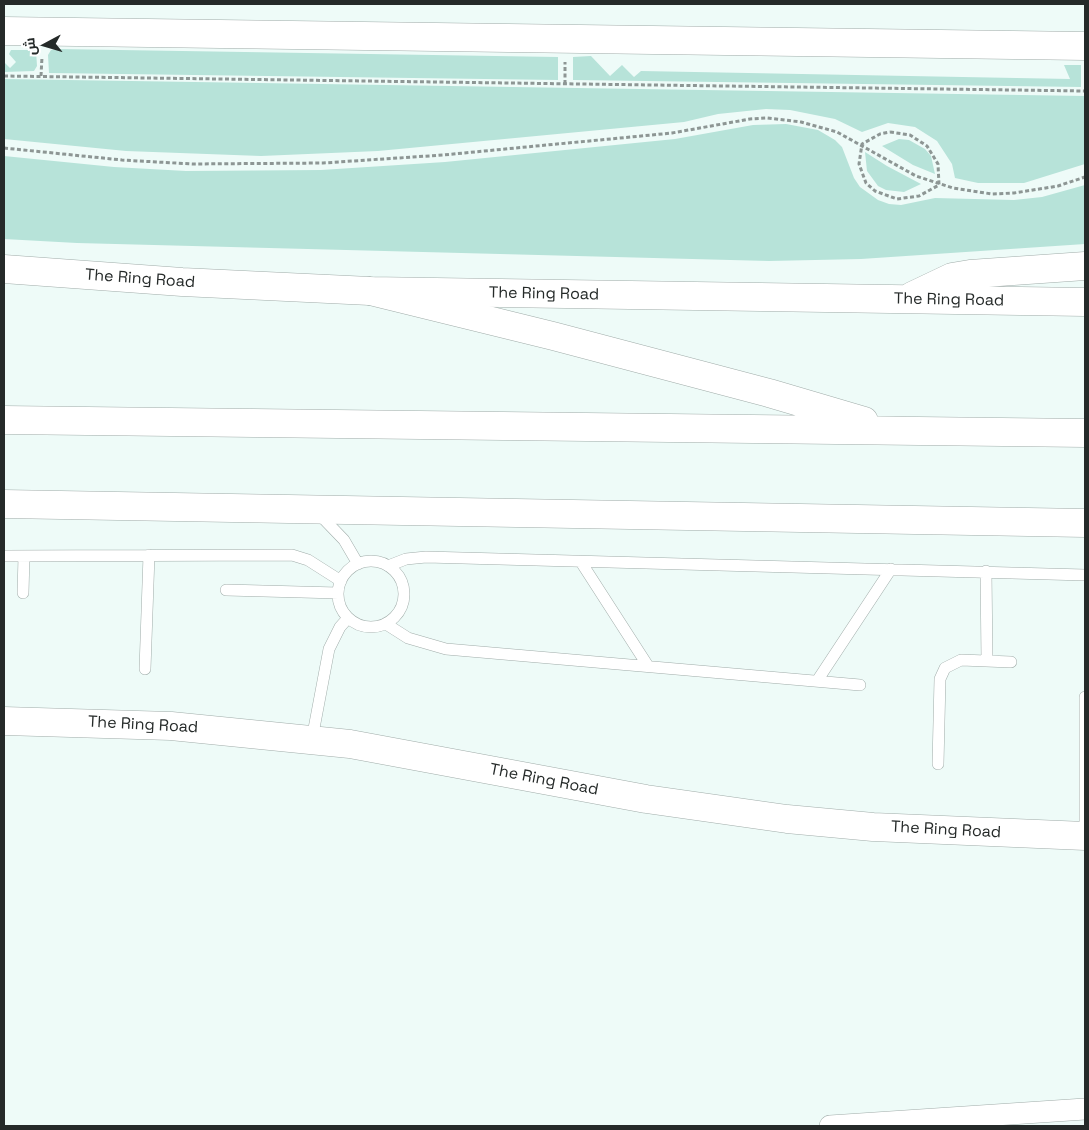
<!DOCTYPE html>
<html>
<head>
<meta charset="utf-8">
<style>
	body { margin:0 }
	#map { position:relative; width:1089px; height:1130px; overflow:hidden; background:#eefbf8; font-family:"Space Grotesk",Cairo,sans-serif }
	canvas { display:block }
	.frame { position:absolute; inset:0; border:5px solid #252a29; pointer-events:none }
	.north { position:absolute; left:20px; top:20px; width:50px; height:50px; -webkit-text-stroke:4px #fff; paint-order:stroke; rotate:264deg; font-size:14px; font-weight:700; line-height:20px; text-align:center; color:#252a29 }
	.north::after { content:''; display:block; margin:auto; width:18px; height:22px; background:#252a29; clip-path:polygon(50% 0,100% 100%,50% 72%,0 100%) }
</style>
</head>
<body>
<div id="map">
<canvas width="1089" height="1130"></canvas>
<div class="frame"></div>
<div class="north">ش</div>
</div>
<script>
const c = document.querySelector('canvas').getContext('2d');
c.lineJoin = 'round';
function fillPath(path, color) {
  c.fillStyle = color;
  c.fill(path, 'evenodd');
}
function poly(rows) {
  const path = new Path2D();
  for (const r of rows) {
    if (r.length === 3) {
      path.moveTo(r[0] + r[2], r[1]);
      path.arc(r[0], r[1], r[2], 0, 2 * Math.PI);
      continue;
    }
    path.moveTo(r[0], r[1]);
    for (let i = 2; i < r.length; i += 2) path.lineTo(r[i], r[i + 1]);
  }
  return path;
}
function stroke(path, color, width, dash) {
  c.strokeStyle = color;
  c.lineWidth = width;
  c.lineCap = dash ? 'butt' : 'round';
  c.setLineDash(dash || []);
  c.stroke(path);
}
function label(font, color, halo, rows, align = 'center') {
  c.font = font + ' "Space Grotesk",sans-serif';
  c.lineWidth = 5;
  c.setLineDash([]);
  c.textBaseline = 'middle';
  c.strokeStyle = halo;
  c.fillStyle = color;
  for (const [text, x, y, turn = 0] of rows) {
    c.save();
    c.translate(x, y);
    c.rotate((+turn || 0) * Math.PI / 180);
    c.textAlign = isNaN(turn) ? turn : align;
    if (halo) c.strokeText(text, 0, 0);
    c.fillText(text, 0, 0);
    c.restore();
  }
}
const green = poly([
	[57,49,558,57,558,80,49,73,48,55,51,50],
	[11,50,36,50,37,66,34,71,4,72,4,62,10,68,16,62,9,54],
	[591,56,610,76,622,65,634,77,641,71,1070,79,1064,65,1081,65,1081,87,573,80,573,57],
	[4,79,1085,96,1085,164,1024,183,978,183,955,178,952,164,937,141,915,127,888,123,862,132,835,119,790,110,766,109,718,114,684,122,378,151,261,156,126,151,4,139],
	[786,124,818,130,835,140,842,147,854,178,860,187,878,200,889,204,901,205,935,198,1014,200,1042,197,1085,185,1085,244,861,259,769,261,77,243,4,239,4,156,114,167,186,171,321,170,445,162,675,139,753,125],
	[899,139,909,140,925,149,931,156,935,174,913,165,882,146],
	[865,152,887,166,921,184,904,192,886,190,878,186,867,171]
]);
const path = poly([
	[4,76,1085,91],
	[41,76,42,57],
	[565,84,565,62],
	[890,132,910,135,927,146,938,164,939,185,919,196,897,199,875,191,866,183,859,164,862,144,880,134,890,132],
	[4,148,122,160,192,164,323,163,443,155,672,133,750,119,767,118,801,122,837,132,916,176,953,188,992,194,1014,193,1058,186,1085,177]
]);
const service = poly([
	[319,514,344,540,358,564],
	[4,556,292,555,308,560,341,581],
	[371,594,33],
	[581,562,648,666],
	[388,566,406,559,426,557,1085,575],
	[986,571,987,661],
	[226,590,338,593],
	[23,593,24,556],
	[386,624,408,638,446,649,860,685],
	[145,669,149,555],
	[817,681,891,569],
	[312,739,329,649,340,627,348,618],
	[938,764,940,679,945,668,961,660,1011,662],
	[1085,836,1085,697]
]);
const minor = poly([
	[830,1126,1085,1109]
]);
const tertiary = poly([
	[4,31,1085,46]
]);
const trunk = poly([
	[4,269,182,282,370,291,1085,302],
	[912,296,952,277,970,274,1085,266],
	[4,721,171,726,350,744,646,799,787,819,873,827,1085,836]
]);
const motorway = poly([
	[370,291,553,336,769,393,864,421],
	[4,420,1085,433],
	[4,504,1085,523]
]);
const streetNames = [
	["The Ring Road",140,279,4],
	["The Ring Road",544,294,1],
	["The Ring Road",949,300,1],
	["The Ring Road",143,725,3],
	["The Ring Road",544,780,11],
	["The Ring Road",946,830,3]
];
fillPath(green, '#b7e3d9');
stroke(service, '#a0aca9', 12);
stroke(minor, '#a0aca9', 22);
stroke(tertiary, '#a0aca9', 29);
stroke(trunk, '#a0aca9', 29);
stroke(motorway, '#a0aca9', 29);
stroke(path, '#8d9694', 3, [4, 2.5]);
stroke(service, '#fff', 11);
stroke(minor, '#fff', 21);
stroke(tertiary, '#fff', 28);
stroke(trunk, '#fff', 28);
stroke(motorway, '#fff', 28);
label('16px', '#252a29', '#fff', streetNames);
</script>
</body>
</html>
